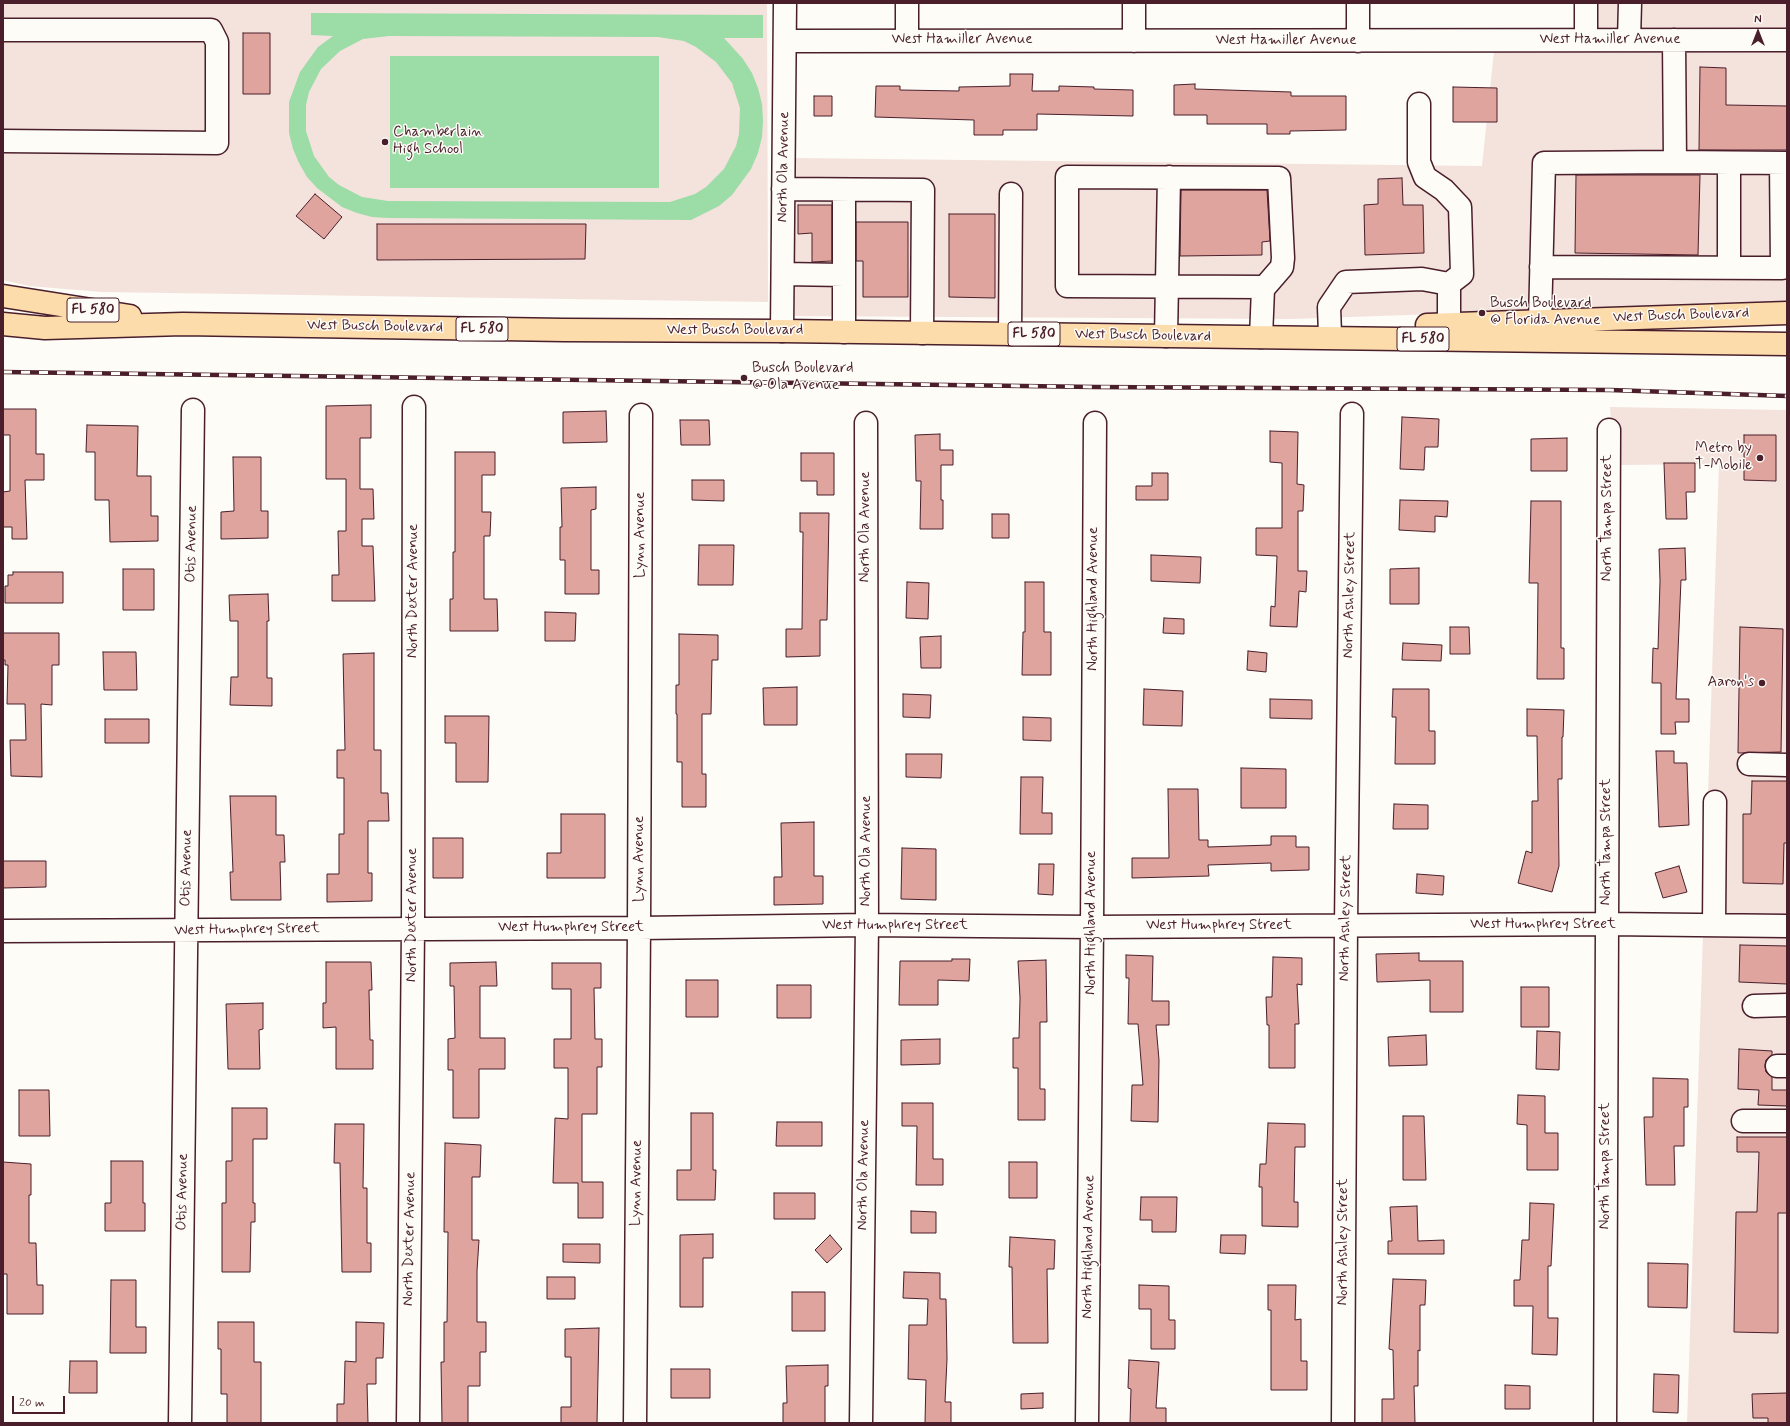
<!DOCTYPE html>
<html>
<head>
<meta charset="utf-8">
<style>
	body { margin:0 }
	#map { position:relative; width:1790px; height:1426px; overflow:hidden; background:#fdfcf7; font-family:Mynerve,sans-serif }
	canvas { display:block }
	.frame { position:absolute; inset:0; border:4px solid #4a1f2b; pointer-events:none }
	.north { position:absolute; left:1738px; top:12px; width:40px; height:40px; -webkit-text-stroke:3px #fdfcf7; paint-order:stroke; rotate:0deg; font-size:11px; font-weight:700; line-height:16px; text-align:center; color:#4a1f2b }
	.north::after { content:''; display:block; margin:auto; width:14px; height:18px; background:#4a1f2b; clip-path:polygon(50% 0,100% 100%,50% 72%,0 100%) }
	.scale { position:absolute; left:12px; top:1396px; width:53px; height:18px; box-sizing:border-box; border:2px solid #4a1f2b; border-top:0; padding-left:5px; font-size:12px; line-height:14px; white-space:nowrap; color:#4a1f2b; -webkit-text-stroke:3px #fdfcf7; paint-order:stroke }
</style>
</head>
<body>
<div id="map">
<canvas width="1790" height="1426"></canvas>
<div class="frame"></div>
<div class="north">N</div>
<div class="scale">20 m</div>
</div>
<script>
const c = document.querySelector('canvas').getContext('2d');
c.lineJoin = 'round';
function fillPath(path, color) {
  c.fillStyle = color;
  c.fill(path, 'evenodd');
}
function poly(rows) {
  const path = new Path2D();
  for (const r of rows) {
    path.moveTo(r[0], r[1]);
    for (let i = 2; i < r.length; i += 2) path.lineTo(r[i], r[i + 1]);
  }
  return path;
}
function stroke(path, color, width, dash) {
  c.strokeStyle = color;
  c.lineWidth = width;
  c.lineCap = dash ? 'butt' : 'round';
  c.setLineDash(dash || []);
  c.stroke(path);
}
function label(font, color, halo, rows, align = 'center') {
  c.font = font + ' Mynerve,sans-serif';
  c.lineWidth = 3;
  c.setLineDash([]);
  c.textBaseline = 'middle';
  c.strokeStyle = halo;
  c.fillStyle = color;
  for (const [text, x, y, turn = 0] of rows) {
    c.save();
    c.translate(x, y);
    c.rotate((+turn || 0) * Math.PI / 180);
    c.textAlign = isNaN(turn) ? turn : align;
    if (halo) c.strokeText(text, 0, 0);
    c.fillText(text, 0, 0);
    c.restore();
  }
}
const built = poly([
	[3,3,767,3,768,302,102,292,29,286,3,280],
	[1595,3,1787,3,1787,30,1595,30],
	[1787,50,1787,302,1291,319,791,316,793,158,1482,166,1494,51],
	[1610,407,1787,410,1787,916,1704,915,1719,464,1618,465,1618,420,1611,420],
	[1703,935,1787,936,1787,1423,1687,1423]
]);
const green = poly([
	[311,13,763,15,763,38,724,38,743,59,752,73,758,88,762,104,763,121,762,137,758,153,751,169,732,195,719,206,691,220,388,218,372,217,357,213,342,207,317,188,307,177,299,163,293,149,289,133,289,102,300,72,318,47,333,36,311,35],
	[389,36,658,37,684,41,696,47,716,62,732,83,740,108,739,134,736,146,724,169,706,187,695,194,670,202,388,201,362,197,339,185,329,177,314,156,306,131,306,105,309,92,321,69,340,51,363,39],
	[390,56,659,56,659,188,390,188]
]);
const building = poly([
	[243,33,270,33,270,94,243,94,243,33],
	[1700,67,1726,68,1726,105,1787,106,1787,150,1699,150,1700,67],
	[1010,74,1033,74,1032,91,1059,91,1059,86,1094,87,1094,89,1133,90,1133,116,1037,114,1037,130,1003,130,1003,135,974,135,974,120,875,117,876,86,900,86,900,90,959,91,959,87,1010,86,1010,74],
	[1195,84,1195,89,1291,92,1291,96,1346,96,1346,130,1290,131,1290,134,1267,134,1267,124,1207,124,1207,115,1174,115,1174,85,1195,84],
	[1453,87,1497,88,1497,122,1453,122,1453,87],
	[814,96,832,96,832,116,814,116,814,96],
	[1576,175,1700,175,1698,255,1575,253,1576,175],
	[1402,178,1403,205,1423,205,1424,253,1365,255,1364,205,1378,204,1378,179,1402,178],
	[1181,190,1267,190,1270,241,1262,242,1262,255,1180,256,1181,190],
	[315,194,342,217,324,239,296,216,315,194],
	[798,205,832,205,832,261,812,262,812,233,798,234,798,205],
	[949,214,995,214,995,298,949,297,949,214],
	[856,222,908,222,908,297,863,297,863,261,856,261,856,222],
	[377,224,586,224,585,259,377,260,377,224],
	[371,405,371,438,360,438,360,489,373,489,374,519,362,519,362,546,373,546,375,601,332,601,332,575,339,575,338,531,346,531,346,479,326,479,326,406,371,405],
	[3,409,36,409,36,454,44,454,44,480,25,480,27,539,12,539,12,527,3,527,3,492,10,491,10,435,3,435,3,409],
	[606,411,607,442,563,443,563,412,606,411],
	[1402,417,1439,419,1438,447,1425,447,1424,470,1400,469,1402,417],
	[680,420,709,420,710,445,681,445,680,420],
	[87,425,138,426,137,476,151,476,151,516,158,516,158,541,110,542,109,500,95,500,95,452,86,452,87,425],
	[1270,431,1298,432,1297,484,1304,485,1303,511,1298,511,1298,571,1307,571,1306,592,1299,591,1297,627,1270,626,1271,606,1275,607,1277,556,1256,555,1256,528,1282,528,1282,463,1270,462,1270,431],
	[940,434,940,450,953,450,953,465,941,465,941,500,943,500,943,529,920,529,921,481,916,481,915,435,940,434],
	[1744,435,1776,435,1776,481,1744,480,1744,435],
	[1567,438,1567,471,1531,471,1531,439,1567,438],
	[455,452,495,452,495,475,482,475,482,512,491,512,490,536,484,536,484,599,497,599,498,631,450,631,450,599,453,599,453,552,455,552,455,452],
	[801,453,834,453,834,495,817,495,817,481,801,481,801,453],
	[233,457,261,457,261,511,268,511,268,538,221,539,221,512,234,511,233,457],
	[1664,463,1695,463,1695,492,1686,492,1687,519,1666,519,1664,463],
	[1152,473,1168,473,1168,500,1136,500,1136,486,1152,486,1152,473],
	[692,480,724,480,724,501,692,500,692,480],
	[596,487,596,509,591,510,591,570,599,570,599,594,565,594,565,560,560,560,560,527,562,527,561,488,596,487],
	[1400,500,1448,501,1447,517,1435,516,1435,532,1399,530,1400,500],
	[1531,501,1561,501,1561,648,1564,648,1564,679,1537,679,1538,583,1529,583,1531,501],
	[800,513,829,513,827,620,820,620,820,656,786,657,786,629,802,629,803,532,800,532,800,513],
	[992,514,1009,514,1009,538,992,538,992,514],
	[699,545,734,545,733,585,698,585,699,545],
	[1685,548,1686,580,1681,580,1676,699,1689,699,1689,722,1675,722,1676,734,1661,734,1661,683,1652,683,1653,648,1658,649,1660,581,1659,549,1685,548],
	[1151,555,1201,557,1200,583,1151,581,1151,555],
	[1419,568,1419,604,1390,604,1390,569,1419,568],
	[123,569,154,569,154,610,123,610,123,569],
	[13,572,63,572,63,603,5,603,5,586,8,586,8,575,13,575,13,572],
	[907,582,929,583,928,619,906,618,907,582],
	[1025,582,1044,582,1044,632,1051,632,1051,675,1022,675,1023,632,1025,632,1025,582],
	[268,594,269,621,267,621,267,678,272,678,272,706,230,705,231,677,238,677,238,621,230,621,229,595,268,594],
	[545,612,576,613,575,641,545,641,545,612],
	[1164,618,1184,619,1184,634,1163,633,1164,618],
	[1450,627,1469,627,1470,654,1450,654,1450,627],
	[1740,627,1783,629,1781,752,1738,753,1740,627],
	[3,633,59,633,59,665,52,665,52,705,41,704,42,777,11,776,10,740,26,740,25,704,7,704,8,665,5,665,5,660,3,660,3,633],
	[679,634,718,635,718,660,712,660,711,714,702,714,702,774,706,774,706,807,682,807,682,762,677,762,677,714,676,714,676,685,679,685,679,634],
	[941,636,941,668,921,668,920,637,941,636],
	[1403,643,1442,645,1441,661,1402,660,1403,643],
	[1248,651,1267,653,1266,672,1247,670,1248,651],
	[103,652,136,652,137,690,104,690,103,652],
	[374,653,374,750,381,750,381,793,388,793,389,821,368,821,368,873,372,873,372,901,327,902,327,874,339,874,339,834,344,834,344,778,337,778,337,750,345,750,343,654,374,653],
	[797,687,797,725,764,725,763,688,797,687],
	[1144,689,1183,691,1182,726,1143,725,1144,689],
	[1393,689,1429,689,1429,731,1435,731,1435,764,1395,764,1396,717,1392,717,1393,689],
	[903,694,931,695,930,718,903,717,903,694],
	[1270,699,1312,700,1312,719,1270,718,1270,699],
	[1527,709,1564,710,1563,737,1562,737,1562,779,1558,779,1559,866,1552,892,1518,883,1526,851,1532,853,1532,801,1538,801,1537,736,1527,736,1527,709],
	[445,716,489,716,488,782,456,782,456,743,445,743,445,716],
	[1023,717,1051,718,1051,741,1023,740,1023,717],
	[105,719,149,719,149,743,105,743,105,719],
	[1656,751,1674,751,1674,763,1687,763,1689,825,1659,827,1656,751],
	[906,754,942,754,941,778,906,777,906,754],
	[1241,768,1286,769,1286,808,1241,808,1241,768],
	[1021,777,1043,777,1042,813,1052,813,1052,834,1020,834,1021,777],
	[1752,781,1787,781,1787,843,1784,843,1783,884,1743,883,1743,814,1751,814,1752,781],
	[1168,789,1198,789,1199,840,1208,840,1208,847,1271,845,1271,836,1296,836,1296,847,1309,847,1309,870,1271,871,1271,863,1208,865,1209,876,1132,878,1132,858,1169,858,1168,789],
	[230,796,276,796,276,835,284,835,285,862,280,862,281,900,231,900,230,872,233,872,230,796],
	[1394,804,1428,805,1428,829,1393,829,1394,804],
	[561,814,605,814,605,878,547,878,547,853,561,853,561,814],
	[814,822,814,876,823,876,823,904,774,905,774,877,782,877,781,823,814,822],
	[433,838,463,838,463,878,433,878,433,838],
	[902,848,936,849,936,900,901,899,902,848],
	[3,861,46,861,46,887,3,888,3,861],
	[1039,864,1054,864,1053,895,1038,894,1039,864],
	[1679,866,1687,892,1663,898,1655,873,1679,866],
	[1417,874,1444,876,1443,895,1416,893,1417,874],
	[1740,945,1787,946,1787,984,1739,982,1740,945],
	[1419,953,1419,961,1463,961,1463,1012,1430,1012,1430,980,1377,982,1376,954,1419,953],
	[1126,955,1153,956,1152,1001,1169,1001,1169,1025,1156,1025,1159,1060,1158,1122,1131,1121,1132,1085,1143,1085,1138,1024,1128,1024,1129,978,1126,978,1126,955],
	[1273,957,1302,958,1302,985,1297,984,1299,1024,1295,1024,1295,1068,1269,1068,1269,1025,1267,1025,1266,997,1272,997,1273,957],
	[952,959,970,959,969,981,938,980,938,1005,899,1005,900,961,952,961,952,959],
	[1046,960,1047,1022,1040,1022,1040,1089,1045,1089,1045,1120,1018,1120,1018,1068,1013,1068,1013,1038,1019,1038,1020,998,1018,961,1046,960],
	[326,962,371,962,372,990,369,990,370,1040,373,1040,373,1069,336,1069,336,1027,323,1028,323,1003,326,1003,326,962],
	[496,962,497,986,480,986,480,1038,505,1038,505,1069,479,1069,479,1118,453,1118,453,1070,448,1070,448,1039,455,1038,454,986,450,986,450,963,496,962],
	[552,963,601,963,601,988,594,988,595,1039,602,1039,602,1067,597,1067,597,1114,582,1114,582,1182,603,1182,603,1218,578,1218,578,1183,553,1183,555,1118,568,1119,568,1068,554,1068,554,1039,571,1039,571,989,552,989,552,963],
	[686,980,718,980,718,1017,686,1017,686,980],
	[777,985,811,985,811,1018,777,1018,777,985],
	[1521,987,1549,987,1549,1027,1521,1027,1521,987],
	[263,1003,263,1029,259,1030,260,1069,228,1069,226,1004,263,1003],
	[1537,1031,1560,1032,1559,1070,1536,1069,1537,1031],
	[1426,1035,1427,1065,1389,1066,1388,1037,1426,1035],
	[940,1039,940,1064,901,1065,901,1040,940,1039],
	[1739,1049,1772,1051,1772,1055,1766,1060,1765,1066,1766,1072,1772,1077,1772,1090,1787,1090,1787,1106,1758,1105,1759,1090,1738,1089,1739,1049],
	[1653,1078,1688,1079,1688,1107,1684,1107,1684,1146,1674,1146,1675,1185,1646,1185,1644,1117,1653,1117,1653,1078],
	[19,1090,49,1090,50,1136,19,1136,19,1090],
	[1518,1095,1545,1096,1545,1133,1558,1133,1558,1170,1527,1170,1527,1125,1517,1124,1518,1095],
	[902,1103,933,1103,933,1159,943,1159,943,1185,916,1185,917,1126,902,1126,902,1103],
	[232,1108,267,1108,267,1139,253,1139,253,1203,255,1203,255,1222,251,1222,250,1272,222,1272,222,1203,226,1203,226,1161,232,1161,232,1108],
	[691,1113,713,1113,713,1170,716,1170,715,1200,677,1200,677,1170,691,1170,691,1113],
	[1403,1116,1424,1116,1426,1180,1403,1180,1403,1116],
	[777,1122,822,1122,822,1146,776,1146,777,1122],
	[1268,1123,1305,1124,1305,1147,1295,1147,1294,1202,1298,1202,1298,1227,1262,1226,1262,1187,1259,1187,1260,1164,1266,1164,1268,1123],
	[335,1124,364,1124,363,1188,367,1188,367,1243,371,1243,371,1272,342,1272,340,1163,334,1163,335,1124],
	[1737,1137,1787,1137,1787,1213,1778,1213,1778,1333,1734,1332,1736,1212,1757,1212,1759,1152,1737,1152,1737,1137],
	[445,1143,481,1145,480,1177,472,1177,472,1240,479,1240,477,1271,477,1322,486,1322,486,1352,480,1352,480,1386,468,1386,468,1423,442,1423,441,1362,444,1362,444,1322,447,1322,448,1232,444,1232,445,1143],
	[111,1161,143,1161,143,1203,145,1203,145,1231,105,1231,105,1203,111,1203,111,1161],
	[3,1162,31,1164,31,1195,29,1195,29,1243,36,1243,37,1285,43,1285,43,1314,7,1314,7,1274,3,1274,3,1162],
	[1009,1162,1037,1162,1037,1198,1009,1198,1009,1162],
	[774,1193,815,1193,815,1219,774,1219,774,1193],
	[1141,1197,1177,1197,1176,1232,1152,1232,1152,1220,1140,1220,1141,1197],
	[1530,1203,1554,1204,1551,1266,1548,1266,1548,1318,1558,1318,1557,1355,1532,1354,1533,1306,1514,1306,1514,1280,1520,1280,1522,1240,1529,1240,1530,1203],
	[1417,1206,1418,1241,1444,1240,1444,1254,1388,1254,1388,1241,1392,1241,1390,1207,1417,1206],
	[911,1211,936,1212,936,1233,911,1233,911,1211],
	[713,1234,713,1258,703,1258,703,1307,680,1307,680,1235,713,1234],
	[830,1235,842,1249,827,1263,815,1250,830,1235],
	[1221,1235,1246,1235,1245,1254,1220,1253,1221,1235],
	[1010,1237,1055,1240,1054,1269,1047,1269,1048,1343,1013,1343,1012,1267,1009,1267,1010,1237],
	[563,1244,600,1244,600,1263,563,1262,563,1244],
	[1648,1263,1688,1264,1687,1308,1648,1307,1648,1263],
	[904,1272,940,1273,940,1299,946,1299,947,1359,945,1402,951,1402,951,1423,925,1423,926,1380,908,1379,909,1325,927,1325,928,1299,903,1298,904,1272],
	[547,1277,575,1277,575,1299,547,1299,547,1277],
	[1393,1279,1426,1280,1425,1305,1420,1305,1420,1351,1418,1350,1418,1386,1414,1386,1415,1423,1382,1423,1382,1399,1394,1399,1393,1350,1389,1349,1393,1279],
	[111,1280,136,1280,136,1327,146,1327,146,1353,110,1353,111,1280],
	[1139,1285,1169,1286,1169,1320,1175,1320,1175,1349,1151,1349,1151,1309,1139,1309,1139,1285],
	[1268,1285,1296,1285,1295,1320,1301,1319,1301,1361,1307,1361,1307,1390,1271,1390,1271,1310,1268,1310,1268,1285],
	[792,1292,825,1292,825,1331,792,1331,792,1292],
	[218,1322,254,1322,254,1362,261,1362,261,1423,227,1423,227,1394,221,1394,221,1349,218,1349,218,1322],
	[356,1322,384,1323,383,1358,376,1358,376,1384,367,1384,368,1423,337,1423,337,1404,344,1404,345,1361,356,1362,356,1322],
	[599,1328,597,1423,561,1423,561,1407,571,1407,571,1357,565,1357,565,1329,599,1328],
	[1129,1360,1159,1362,1156,1408,1166,1408,1166,1423,1130,1423,1131,1389,1128,1388,1129,1360],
	[70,1361,97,1361,97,1393,69,1393,70,1361],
	[828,1365,828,1386,825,1386,825,1423,783,1423,783,1403,787,1403,786,1366,828,1365],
	[671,1369,710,1369,710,1398,671,1398,671,1369],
	[1654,1374,1679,1375,1678,1413,1653,1412,1654,1374],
	[1505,1385,1530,1386,1530,1409,1505,1409,1505,1385],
	[1043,1393,1043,1408,1021,1409,1021,1394,1043,1393],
	[1787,1393,1787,1423,1768,1423,1768,1418,1753,1418,1752,1394,1787,1393]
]);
const minor = poly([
	[1586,3,1586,40],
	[3,30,211,30,217,42,217,143,3,141],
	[907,40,907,3],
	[1629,40,1630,3],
	[1674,40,1675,162,1787,163],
	[785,41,1787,40],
	[1134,41,1134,3],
	[1358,41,1358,3],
	[1419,104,1419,162,1425,177,1444,190,1460,207,1462,274,1449,284],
	[783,189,923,190,922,333],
	[1541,267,1782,268,1781,163],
	[1729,267,1729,163],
	[783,274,844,275,844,332],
	[844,275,844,190],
	[1540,321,1544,163,1675,162],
	[782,331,785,3],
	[1010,334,1011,194],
	[1330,334,1329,307,1346,282,1422,279,1449,284,1449,324],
	[1166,336,1169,177],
	[1261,337,1263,289,1282,267,1283,258,1279,178,1067,177,1067,286,1264,287],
	[1749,764,1787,765],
	[1714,925,1715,802],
	[3,931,639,928,867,925,1092,927,1607,924,1787,926],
	[1754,1006,1787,1005],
	[1777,1066,1787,1066],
	[1743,1121,1787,1121],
	[180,1423,193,410],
	[408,1423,413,929,414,407],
	[635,1423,639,928,641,415],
	[861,1423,867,925,866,423],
	[1087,1423,1092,927,1095,423],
	[1343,1423,1346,925,1352,414],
	[1605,1423,1609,430]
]);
const major = poly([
	[3,296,130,316],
	[3,324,45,328,183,324,564,330,782,331,1787,344],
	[1427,325,1787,313]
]);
const rail = poly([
	[3,372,1095,387,1610,390,1787,396]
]);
const markers = [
	[385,142,4,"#4a1f2b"],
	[1482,313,4,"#4a1f2b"],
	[744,378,4,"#4a1f2b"],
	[1760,458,4,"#4a1f2b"],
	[1762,683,4,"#4a1f2b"]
];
const shields = [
	[93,310,52],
	[482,329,52],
	[1034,334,52],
	[1423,339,52]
];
const shieldNames = [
	["FL 580",93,310],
	["FL 580",482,329],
	["FL 580",1034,334],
	["FL 580",1423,339]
];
const streetNames = [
	["West Hamiller Avenue",962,40],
	["West Hamiller Avenue",1610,40],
	["West Hamiller Avenue",1286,41],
	["North Ola Avenue",784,167,-89],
	["West Busch Boulevard",1681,316,-2],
	["West Busch Boulevard",375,327,1],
	["West Busch Boulevard",735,331],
	["West Busch Boulevard",1143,336,1],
	["North Tampa Street",1608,518,-90],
	["North Ola Avenue",866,527,-90],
	["Lynn Avenue",641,535,-90],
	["Otis Avenue",192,544,-89],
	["North Dexter Avenue",414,591,-90],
	["North Ashley Street",1350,595,-89],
	["North Highland Avenue",1094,599,-90],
	["North Tampa Street",1607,842,-90],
	["North Ola Avenue",867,851,-90],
	["Lynn Avenue",640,859,-90],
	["Otis Avenue",187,868,-89],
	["North Dexter Avenue",413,915,-90],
	["North Ashley Street",1346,918,-89],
	["North Highland Avenue",1092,923,-90],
	["West Humphrey Street",1543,925],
	["West Humphrey Street",895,926],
	["West Humphrey Street",1219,926],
	["West Humphrey Street",571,928],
	["West Humphrey Street",247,930,-1],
	["North Tampa Street",1606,1166,-90],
	["North Ola Avenue",864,1175,-89],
	["Lynn Avenue",637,1183,-89],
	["Otis Avenue",183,1192,-89],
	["North Dexter Avenue",410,1239,-89],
	["North Ashley Street",1344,1242,-90],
	["North Highland Avenue",1089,1247,-89]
];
const poiNames = [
	["Chamberlain",393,133],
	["High School",393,150],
	["Busch Boulevard",1490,304],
	["@ Florida Avenue",1490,321],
	["Busch Boulevard",752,369],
	["@ Ola Avenue",752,386],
	["Metro by",1752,449,"right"],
	["T-Mobile",1752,466,"right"],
	["Aaron's",1754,683,"right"]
];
fillPath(built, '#f4e2dc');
fillPath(green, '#9cdca6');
fillPath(building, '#dea49d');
stroke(building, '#4a1f2b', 1);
stroke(minor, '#4a1f2b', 25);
stroke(major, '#4a1f2b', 25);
stroke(minor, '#fdfcf7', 22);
stroke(major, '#fddcac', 22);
stroke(rail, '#4a1f2b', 4.5);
stroke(rail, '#fdfcf7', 3, [9]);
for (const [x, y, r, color] of markers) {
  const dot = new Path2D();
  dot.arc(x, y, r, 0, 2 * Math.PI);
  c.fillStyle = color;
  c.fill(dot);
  stroke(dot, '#fdfcf7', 1.5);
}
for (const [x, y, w] of shields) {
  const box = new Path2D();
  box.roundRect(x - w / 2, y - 12, w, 24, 3);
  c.fillStyle = '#fdfcf7';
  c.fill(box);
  stroke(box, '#4a1f2b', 1);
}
label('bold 14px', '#4a1f2b', null, shieldNames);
label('15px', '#4a1f2b', '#fdfcf7', streetNames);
label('15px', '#4a1f2b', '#fdfcf7', poiNames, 'left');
</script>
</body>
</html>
